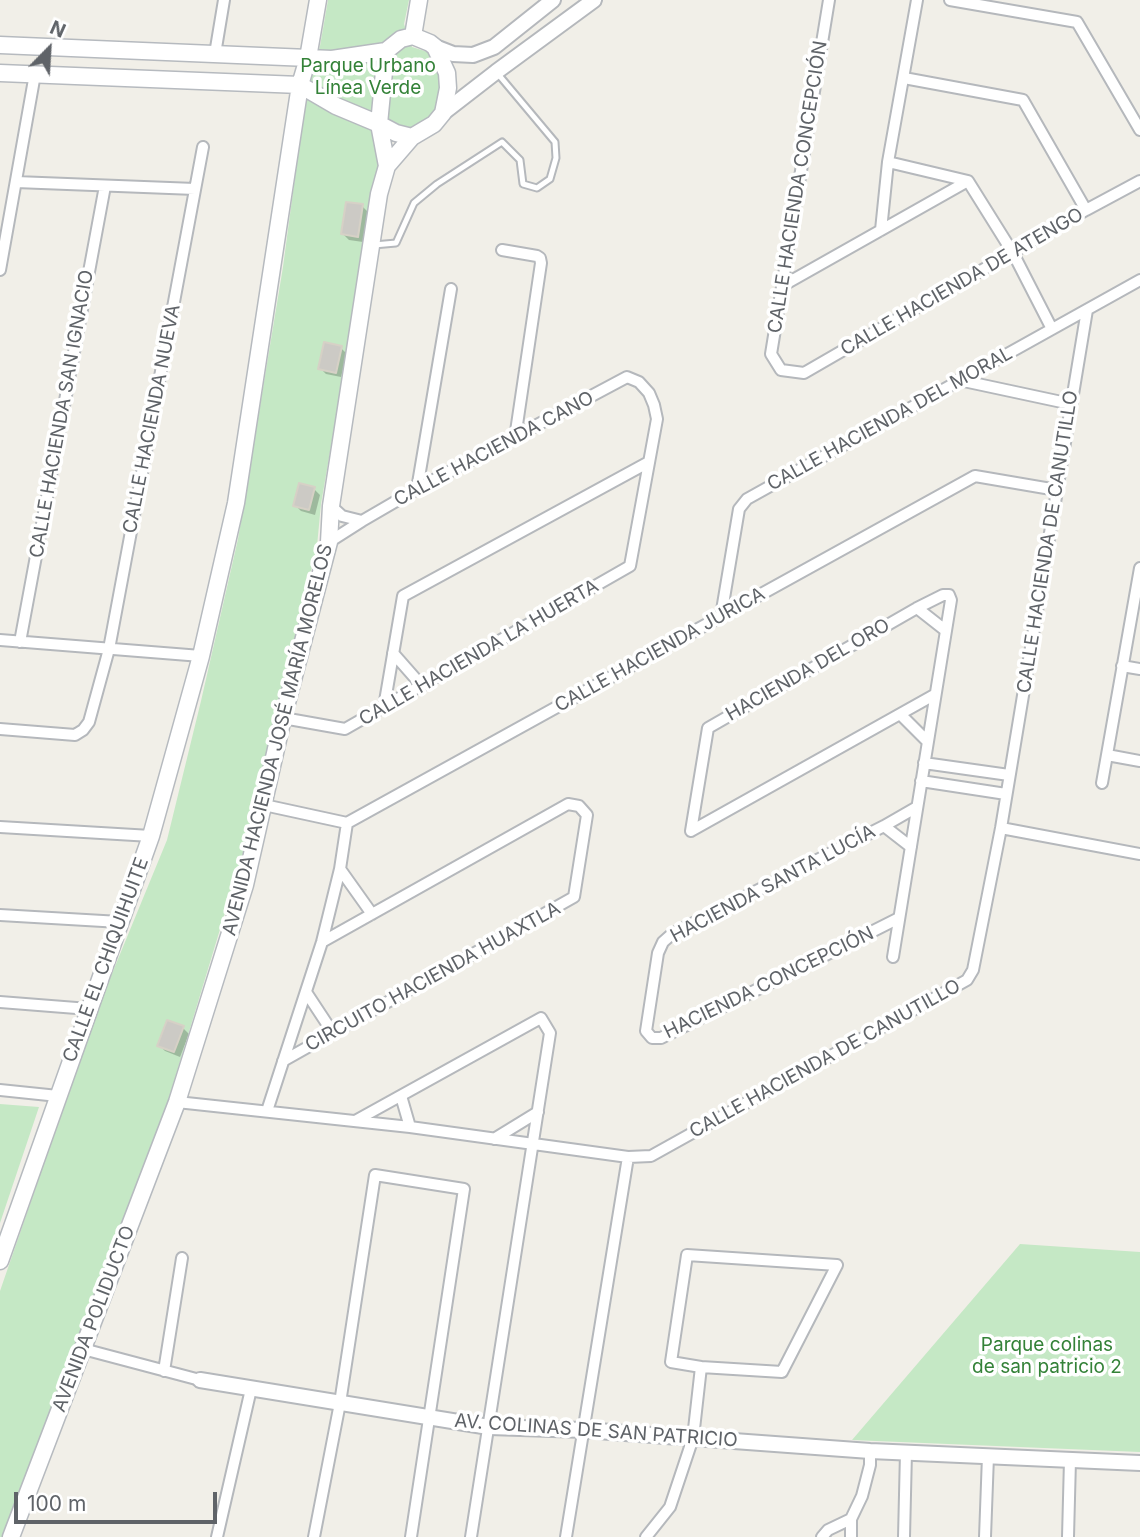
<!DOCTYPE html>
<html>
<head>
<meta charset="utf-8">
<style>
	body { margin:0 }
	#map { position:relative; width:1140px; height:1537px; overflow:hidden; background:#f1efe8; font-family:Inter,sans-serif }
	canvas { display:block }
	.north { position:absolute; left:14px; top:14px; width:70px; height:70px; -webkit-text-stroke:5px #fff; paint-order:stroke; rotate:24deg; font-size:19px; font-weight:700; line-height:28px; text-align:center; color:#5f6368 }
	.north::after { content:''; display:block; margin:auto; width:24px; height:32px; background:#5f6368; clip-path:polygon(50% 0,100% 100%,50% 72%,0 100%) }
	.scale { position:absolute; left:14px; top:1492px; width:203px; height:32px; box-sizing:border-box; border:4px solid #5f6368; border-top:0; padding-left:9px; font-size:21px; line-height:24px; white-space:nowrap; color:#5f6368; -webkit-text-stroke:5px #fff; paint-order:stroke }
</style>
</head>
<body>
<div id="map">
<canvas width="1140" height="1537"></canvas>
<div class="north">N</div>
<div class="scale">100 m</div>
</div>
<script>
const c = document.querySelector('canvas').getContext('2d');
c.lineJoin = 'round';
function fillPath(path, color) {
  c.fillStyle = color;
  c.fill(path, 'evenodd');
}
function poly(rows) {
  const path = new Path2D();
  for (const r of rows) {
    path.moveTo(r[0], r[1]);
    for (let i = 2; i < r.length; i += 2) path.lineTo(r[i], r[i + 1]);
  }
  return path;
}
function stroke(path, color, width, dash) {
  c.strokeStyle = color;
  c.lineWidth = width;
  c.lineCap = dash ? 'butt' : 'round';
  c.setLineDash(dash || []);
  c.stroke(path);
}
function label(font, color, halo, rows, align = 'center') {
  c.font = font + ' Inter,sans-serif';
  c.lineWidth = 7;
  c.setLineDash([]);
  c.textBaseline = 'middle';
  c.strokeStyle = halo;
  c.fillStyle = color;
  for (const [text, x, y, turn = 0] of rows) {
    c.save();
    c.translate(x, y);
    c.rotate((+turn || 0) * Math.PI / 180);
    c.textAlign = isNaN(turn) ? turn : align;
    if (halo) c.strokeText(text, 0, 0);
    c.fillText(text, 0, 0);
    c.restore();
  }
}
const green = poly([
	[328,0,409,0,404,24,412,47,428,52,444,66,438,121,416,128,395,125,380,147,377,180,321,504,317,546,247,840,169,1098,6,1537,0,1537,0,1291,97,1010,167,840,201,701,238,539,283,267,305,102,320,46],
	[0,1104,39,1107,0,1223],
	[1020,1244,1140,1252,1140,1452,852,1440]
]);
const shadow = poly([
	[362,206,368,212,363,242,349,240,343,234],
	[341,348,347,354,341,377,326,374,320,368],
	[314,489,320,495,315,515,301,511,295,505],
	[183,1028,189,1034,180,1057,165,1051,159,1045]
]);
const building = poly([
	[346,202,363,204,358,237,341,234,346,202],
	[324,342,342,346,336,373,318,369,324,342],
	[299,483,315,487,309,510,293,506,299,483],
	[167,1020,184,1026,174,1052,157,1046,167,1020]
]);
const service = poly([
	[374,245,396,243,414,203,437,184,502,142,520,160,523,184,537,188,550,179,556,158,555,142,498,74]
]);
const minor = poly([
	[829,0,771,354,781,370,804,373,1086,210,1140,181],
	[950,0,1077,22,1140,130],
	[215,54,224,0],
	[904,78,1023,100,1086,210],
	[888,162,968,181,1013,253,1052,329],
	[16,182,195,189],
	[881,230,888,162,917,0],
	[502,250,537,256,540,258,541,263,515,438],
	[0,270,35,74],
	[782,286,968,181],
	[959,380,1071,404],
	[417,489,451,289],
	[331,506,342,516,362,521],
	[917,608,945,630],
	[721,616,739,509,747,499,1140,280],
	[0,640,201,656],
	[20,642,105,186],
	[393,653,422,686],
	[1122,666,1140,669],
	[384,707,403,596,649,462],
	[901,715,927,741],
	[283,718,345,729,630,566,657,419,654,405,649,393,639,382,627,377,417,489,362,521,329,542],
	[0,729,75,735,83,730,89,722,109,649,203,147],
	[1107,755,1140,761],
	[924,763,1009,775],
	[921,781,1006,794],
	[1102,783,1140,568],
	[264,805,347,823,975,476,1057,490],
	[884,826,911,847],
	[0,827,151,836],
	[1001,828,1140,854],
	[691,831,708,728,917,608,943,595,949,595,951,600,893,957],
	[691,831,934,695],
	[340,869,372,914],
	[0,915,120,922],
	[899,918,661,1038,652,1038,646,1031,658,953,663,942,672,934,884,826,917,807],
	[306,992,333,1033],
	[0,1002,89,1009],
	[283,1061,574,897,587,815,579,806,568,804,322,942],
	[0,1090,58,1096],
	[401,1096,410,1127],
	[177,1102,410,1127,628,1157,651,1156,967,980,973,970,1001,828,1087,310],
	[267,1111,322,942,340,869,347,823],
	[355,1121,541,1018,550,1033,471,1537],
	[494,1139,538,1112],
	[83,1349,200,1380],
	[164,1371,182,1258],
	[217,1537,251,1389],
	[314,1537,340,1403,375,1175,464,1189,411,1537],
	[566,1537,628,1157],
	[646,1537,670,1507,693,1438,701,1367,782,1372,837,1265,687,1255,671,1362,701,1367],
	[822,1537,828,1530,851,1519],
	[851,1537,851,1519,862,1496,870,1465,870,1451],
	[904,1537,906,1452],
	[985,1537,988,1456],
	[1068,1537,1070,1460]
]);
const tertiary = poly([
	[435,47,453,54,473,55,494,47,553,0],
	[443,113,496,72,594,0],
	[200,1380,489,1427,584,1430,870,1451,1140,1463]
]);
const secondary = poly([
	[413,36,419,0],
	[0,45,332,59,386,51,401,39,413,36,430,43,435,47,447,73,448,88,443,113,434,124,412,137,396,133,379,124,336,106,300,85,0,73],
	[386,51,379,124,387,166],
	[0,1261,151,836,201,656,236,503,300,85,308,58,318,0],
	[11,1537,177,1102,245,885,283,718,329,542,331,506,379,194,387,166,412,137]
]);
const parkNames = [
	["Parque Urbano",368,66],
	["Línea Verde",368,88],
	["Parque colinas",1047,1345],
	["de san patricio 2",1047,1367]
];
const streetNames = [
	["CALLE HACIENDA CONCEPCIÓN",798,187,-81],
	["CALLE HACIENDA DE ATENGO",962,282,-30],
	["CALLE HACIENDA SAN IGNACIO",62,414,-80],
	["CALLE HACIENDA NUEVA",152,419,-79],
	["CALLE HACIENDA DEL MORAL",890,419,-29],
	["CALLE HACIENDA CANO",494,449,-28],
	["CALLE HACIENDA DE CANUTILLO",1048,542,-81],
	["CALLE HACIENDA JURICA",660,650,-29],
	["CALLE HACIENDA LA HUERTA",479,653,-30],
	["HACIENDA DEL ORO",808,670,-30],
	["AVENIDA HACIENDA JOSÉ MARÍA MORELOS",278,740,-76],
	["HACIENDA SANTA LUCÍA",773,884,-28],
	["CALLE EL CHIQUIHUITE",106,960,-70],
	["CIRCUITO HACIENDA HUAXTLA",433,977,-29],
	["HACIENDA CONCEPCIÓN",769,983,-26],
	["CALLE HACIENDA DE CANUTILLO",825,1059,-29],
	["AVENIDA POLIDUCTO",94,1319,-69],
	["AV. COLINAS DE SAN PATRICIO",596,1431,4]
];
fillPath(green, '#c5e8c5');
fillPath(shadow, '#0003');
fillPath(building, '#cccac5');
stroke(building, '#d6d1c6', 2);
stroke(service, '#b5b8bc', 9);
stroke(minor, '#b5b8bc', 14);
stroke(tertiary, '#b5b8bc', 18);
stroke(secondary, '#b6babf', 19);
stroke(service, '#fff', 5);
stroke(minor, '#fff', 10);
stroke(tertiary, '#fff', 14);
stroke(secondary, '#fff', 16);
label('19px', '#348238', '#fff', parkNames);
label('19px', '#5f6368', '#fff', streetNames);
</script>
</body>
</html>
